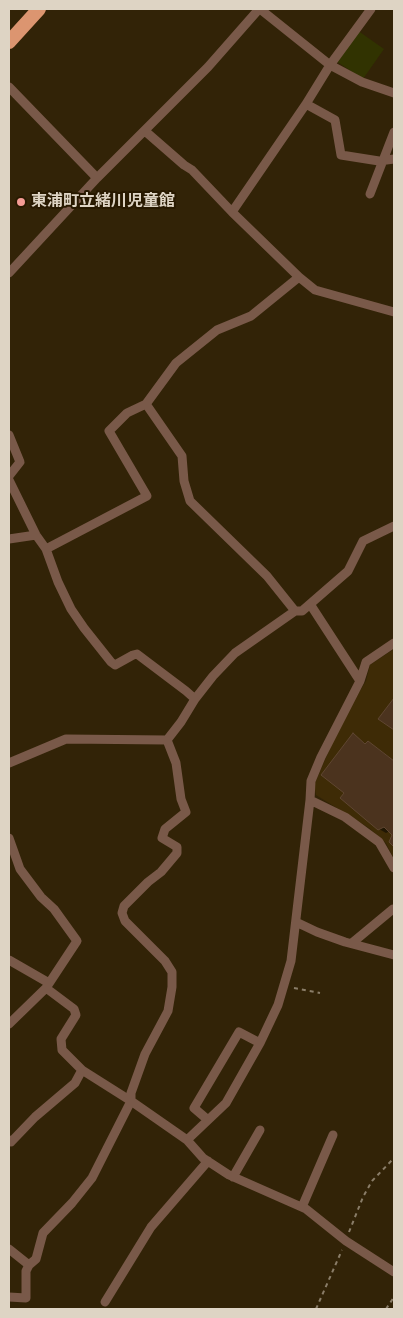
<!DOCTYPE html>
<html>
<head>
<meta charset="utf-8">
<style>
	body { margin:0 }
	#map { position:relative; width:403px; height:1318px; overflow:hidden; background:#322307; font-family:Roboto,sans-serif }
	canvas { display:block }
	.frame { position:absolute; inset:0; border:10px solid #ded4c4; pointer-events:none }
</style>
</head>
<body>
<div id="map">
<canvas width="403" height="1318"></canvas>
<div class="frame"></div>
</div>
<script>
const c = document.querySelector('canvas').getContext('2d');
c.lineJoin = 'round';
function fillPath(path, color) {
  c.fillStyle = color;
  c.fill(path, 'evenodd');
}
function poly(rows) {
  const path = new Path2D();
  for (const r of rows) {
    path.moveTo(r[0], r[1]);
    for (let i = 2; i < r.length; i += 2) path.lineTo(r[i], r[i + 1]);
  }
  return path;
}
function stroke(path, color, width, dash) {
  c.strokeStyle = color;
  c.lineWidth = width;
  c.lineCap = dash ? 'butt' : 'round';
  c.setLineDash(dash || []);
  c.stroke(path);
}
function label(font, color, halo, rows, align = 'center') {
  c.font = font + ' Roboto,"Noto Sans JP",sans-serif';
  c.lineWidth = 4;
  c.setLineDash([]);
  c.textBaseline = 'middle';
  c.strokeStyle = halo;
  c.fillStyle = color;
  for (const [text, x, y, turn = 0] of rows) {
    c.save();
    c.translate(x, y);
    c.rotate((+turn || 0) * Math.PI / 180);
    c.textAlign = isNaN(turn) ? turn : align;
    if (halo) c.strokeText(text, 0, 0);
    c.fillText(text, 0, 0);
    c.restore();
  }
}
const built = poly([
	[394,649,394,859,386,843,369,828,316,795,314,785,343,719,366,681,370,665]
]);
const green = poly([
	[357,30,384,49,363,79,336,61]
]);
const shadow = poly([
	[353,735,366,744,376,747,394,761,394,845,390,842,393,835,390,831,386,833,379,829,346,792]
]);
const building = poly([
	[394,698,394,730,378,719,394,698],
	[353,733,365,744,368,741,394,761,394,847,389,842,392,835,384,827,378,830,340,798,344,793,321,775,353,733]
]);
const path = poly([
	[294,988,320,993],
	[349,1232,363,1197,372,1181,394,1158],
	[316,1309,342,1250],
	[386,1309,394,1297]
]);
const minor = poly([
	[260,9,330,65,362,82,394,93],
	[9,87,97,178],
	[306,104,335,120,341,155,379,161,394,159],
	[145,131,184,165,192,170,232,212,299,277,315,290,394,312],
	[370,194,394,132],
	[232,212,306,104,330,65,371,9],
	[9,273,97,178,208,67,259,9],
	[9,435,20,462,9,476],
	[9,480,36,535,46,549,58,582,71,609,84,628,111,662,115,665,133,655,137,654,186,691,195,699],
	[9,539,36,535],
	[46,549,147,496,109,431,127,413,146,404],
	[310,604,360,681],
	[295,611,267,576,190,501,184,481,182,456,146,404,176,363,217,330,251,316,299,277],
	[167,740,181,722,195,699,213,676,235,653,295,611,302,611,348,571,363,541,394,526],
	[9,763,66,739,167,740],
	[310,800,345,817,379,842,394,868],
	[9,838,20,869,41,897,54,909,77,941,46,988,9,1024],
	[296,922,317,932,345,942,394,955],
	[352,943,393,909],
	[9,960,49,983],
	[46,988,74,1009,76,1015,61,1039,62,1050,82,1070,131,1101,187,1140,203,1158,229,1175,306,1209,346,1241,394,1272],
	[208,1120,194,1108,239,1032,260,1043],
	[9,1140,11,1142,35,1117,75,1083,82,1070],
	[187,1140,226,1103,260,1043,278,1005,291,961,310,800,311,781,321,757,360,681,366,662,394,643],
	[233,1177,260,1130],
	[302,1207,333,1135],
	[9,1249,29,1265],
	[9,1297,26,1298,26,1271,29,1265,36,1259,43,1233,72,1203,92,1178,131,1101,131,1093,145,1054,168,1011,172,987,172,972,165,961,125,921,122,913,124,906,148,882,161,872,177,853,177,847,162,838,165,829,186,812,181,799,176,763,167,740],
	[105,1302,151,1227,208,1161]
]);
const trunk = poly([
	[9,42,39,9]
]);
const markers = [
	[21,202,5,"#f59c95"]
];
const poiNames = [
	["東浦町立緒川児童館",31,202]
];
fillPath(built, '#3e2b06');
fillPath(green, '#313301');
fillPath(shadow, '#0007');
fillPath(building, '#4b331e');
stroke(building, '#5f4631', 1);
stroke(path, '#8a7d68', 2, [4, 4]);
stroke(minor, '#795949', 9);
stroke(trunk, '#dc9570', 14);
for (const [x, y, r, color] of markers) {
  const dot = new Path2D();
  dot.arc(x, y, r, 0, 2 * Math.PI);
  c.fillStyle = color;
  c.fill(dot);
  stroke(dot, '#281900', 2);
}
label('bold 16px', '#ded4c4', '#281900', poiNames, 'left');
</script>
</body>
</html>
